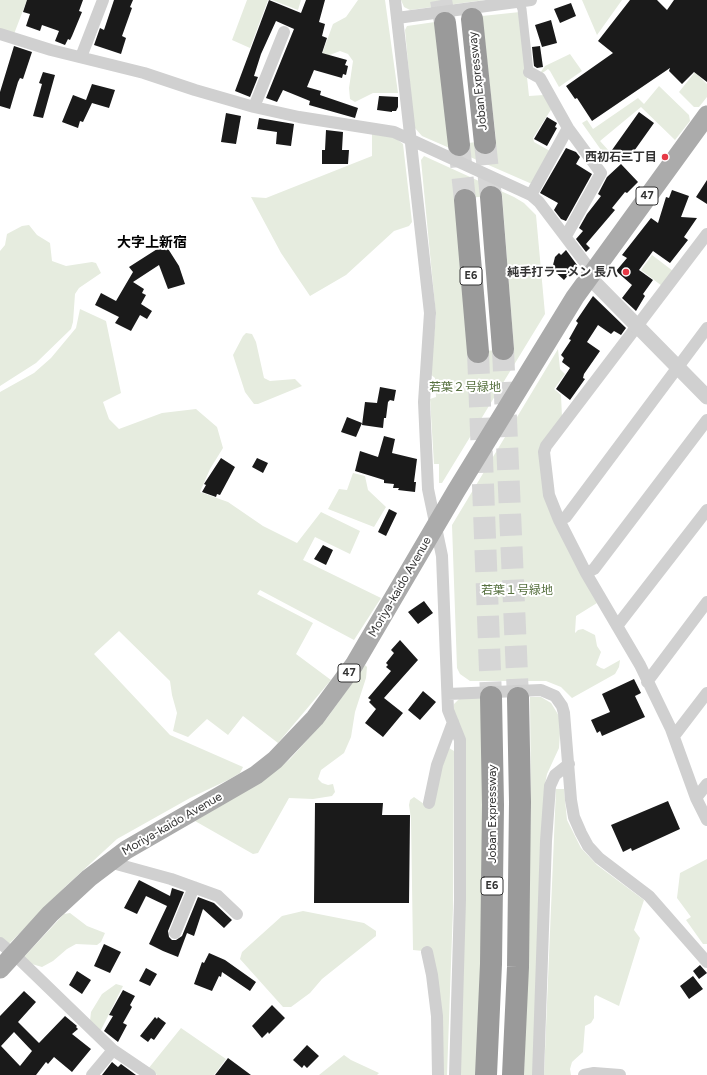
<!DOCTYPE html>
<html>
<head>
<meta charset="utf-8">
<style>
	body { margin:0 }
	canvas { display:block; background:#fff }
</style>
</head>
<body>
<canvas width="707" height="1075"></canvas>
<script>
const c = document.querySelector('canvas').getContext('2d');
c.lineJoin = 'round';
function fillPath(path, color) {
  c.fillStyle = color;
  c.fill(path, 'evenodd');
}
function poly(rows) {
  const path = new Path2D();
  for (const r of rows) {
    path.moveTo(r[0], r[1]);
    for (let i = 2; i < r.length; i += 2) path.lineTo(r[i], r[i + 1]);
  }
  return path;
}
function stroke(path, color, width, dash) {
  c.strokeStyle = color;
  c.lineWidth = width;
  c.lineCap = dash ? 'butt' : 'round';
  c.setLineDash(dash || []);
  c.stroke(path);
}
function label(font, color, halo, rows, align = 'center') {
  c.font = font + ' Figtree,"Noto Sans JP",sans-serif';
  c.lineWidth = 4;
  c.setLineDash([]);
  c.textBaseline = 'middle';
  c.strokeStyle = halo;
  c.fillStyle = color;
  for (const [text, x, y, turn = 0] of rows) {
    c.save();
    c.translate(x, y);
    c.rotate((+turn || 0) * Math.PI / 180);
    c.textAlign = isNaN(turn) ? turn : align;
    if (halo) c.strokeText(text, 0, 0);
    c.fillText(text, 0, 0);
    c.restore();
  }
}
const green = poly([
	[0,0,27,0,14,34,0,30],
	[247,0,268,0,250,48,232,40],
	[272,0,301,0,298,10],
	[358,0,385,0,398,93,373,93,355,102,350,99,349,88,353,61,348,54,340,51,327,56,322,54,333,24,346,17],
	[401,0,485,0,410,10,404,7],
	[582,0,622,0,597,35],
	[520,12,529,96,544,95,552,108,533,138,534,142,550,151,532,184,422,136,414,127,405,30,407,26,435,22,449,145,496,140,482,16],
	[570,54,582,71,559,87,550,71,548,69,541,74,540,73,545,66],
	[695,72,707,84,707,97,699,107,694,107,679,92],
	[659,86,689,115,690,121,675,140,641,107,600,141,610,152,606,157,582,123,587,120,593,129,638,98,644,104],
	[372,133,393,136,403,144,412,222,409,226,394,231,346,275,310,296,281,253,251,197,266,198,372,156],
	[424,156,514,197,524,203,536,215,545,314,442,483,439,483,439,464,434,464,430,399,436,397,435,378,430,374,436,316,421,160],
	[502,195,514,349,468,352,455,199],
	[29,225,37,235,50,243,52,261,66,266,92,262,96,263,101,273,79,288,75,294,73,322,71,329,36,363,0,386,0,251,5,245,7,234,22,226],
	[652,255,673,271,662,286,641,270],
	[80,309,106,321,121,393,103,402,109,419,119,429,162,413,196,409,217,427,223,448,210,469,200,492,228,502,263,526,297,543,321,512,360,531,350,554,315,537,303,560,381,598,354,640,260,590,257,594,313,623,296,654,331,680,278,743,243,716,228,735,207,719,188,737,173,731,177,713,172,695,170,681,119,631,94,654,170,735,243,767,240,773,228,780,190,798,117,839,66,886,8,945,0,939,0,392,34,373,51,358,76,328],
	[246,333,252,334,256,342,264,378,270,381,295,379,302,386,258,404,254,404,245,392,233,355,243,336],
	[558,349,560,369,565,374,554,389,561,395,562,417,539,456,597,603,576,616,575,633,578,630,583,629,595,635,597,646,601,652,596,665,601,668,604,669,620,660,619,667,615,674,572,698,561,687,546,681,470,681,460,674,457,668,452,525],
	[353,473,365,476,368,490,386,507,374,527,328,509,339,489,347,490],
	[365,665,367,667,366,678,355,712,351,737,344,753,321,770,318,779,322,783,328,785,333,784,335,792,332,796,313,799,289,798,258,853,253,854,195,821,268,777,290,759,327,718],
	[483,697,482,924,477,1075,458,1075,454,709,454,704,460,698],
	[530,697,541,697,551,703,559,716,560,733,559,748,547,774,545,784,535,1075,524,1075,531,803],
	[449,748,454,751,453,908,447,1075,442,1075,423,951,413,950,411,819,409,805,410,800,414,797,424,804],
	[556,789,564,789,567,820,581,848,597,865,644,900,634,930,640,938,619,1006,596,995,594,997,594,1018,591,1023,585,1026,583,1052,572,1062,570,1069,571,1075,544,1075],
	[707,859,707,944,703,944,686,920,691,917,677,898,680,873],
	[303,911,364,923,376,931,376,936,322,979,310,993,291,1007,283,1007,240,959,242,952,282,916],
	[70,913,87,926,105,933,101,942,97,945,76,944,67,949,53,961,42,967,25,962,24,957,64,914],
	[116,984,123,986,100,1032,90,1021,91,1012,102,994],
	[181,1028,226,1059,214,1075,157,1075,148,1069],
	[344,1055,351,1060,379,1073,377,1075,319,1075]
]);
const building = poly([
	[27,0,83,0,79,11,82,12,72,36,70,40,68,39,65,45,55,41,59,31,42,25,40,31,26,26,30,14,23,12],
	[114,0,133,0,130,7,132,8,122,36,126,38,121,54,94,45,100,28,104,30],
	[269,0,301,13,306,0,325,0,319,22,325,24,322,36,327,38,322,53,347,60,345,65,348,66,346,75,343,74,342,78,314,70,307,87,321,91,320,95,358,108,355,118,309,105,310,101,283,90,277,102,266,98,294,29,276,21,261,54,254,76,258,77,250,97,235,91],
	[630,0,657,0,667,10,674,0,707,0,707,82,694,72,682,84,669,71,670,68,592,121,577,98,575,99,566,86,613,53,598,41],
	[571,3,576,16,560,23,554,9],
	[551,20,557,43,542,47,535,25],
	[14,46,32,52,23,79,20,78,18,82,10,109,0,106,0,92],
	[540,46,543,67,537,68,534,66,532,47],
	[43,72,55,75,43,118,33,116,42,84,39,83],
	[92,84,115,90,109,108,92,103,83,122,80,121,78,128,62,122,73,95,86,100],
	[379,96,398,97,398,107,396,111,392,111,392,112,377,110],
	[639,112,654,123,627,161,612,150],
	[226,113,241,116,236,144,221,142],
	[547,117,557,123,555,127,557,128,547,146,534,139],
	[259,118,294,124,291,146,276,144,277,132,257,129],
	[326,130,343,132,342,150,349,150,348,164,322,164,322,150,325,150],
	[566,148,576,152,580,157,576,164,592,174,566,221,561,219,554,210,558,203,540,193],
	[621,164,638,182,627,193,625,192,612,208,615,210,586,244,590,248,586,252,576,239,583,231,579,228,587,214,601,196,598,194,607,177],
	[707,180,707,204,696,197],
	[672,190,689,196,681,217,697,218,684,237,688,240,670,263,653,251,639,270,653,280,643,294,645,296,636,311,622,298,632,285,616,271,627,258,622,255,651,218,658,223,666,197,669,198],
	[165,244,179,266,185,284,168,289,159,265,133,282,144,289,142,293,146,295,141,304,152,311,147,319,140,315,131,331,115,323,119,317,95,305,101,293,116,301,133,272,129,267],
	[566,250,577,265,564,280,552,269,555,257,559,253,561,255],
	[593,296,626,328,621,335,614,331,611,334,598,325,587,342,600,351,584,374,583,378,585,379,570,400,556,389,570,368,562,362,564,358,561,355,571,340,569,339,578,323,576,321],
	[380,387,396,390,394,401,390,400,388,402,386,418,384,418,383,428,362,425,365,402,377,403],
	[347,417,362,423,356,437,341,432],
	[384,436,395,439,392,453,417,459,414,482,416,482,415,492,398,490,399,488,393,488,394,484,384,483,384,480,355,471,360,451,378,457],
	[221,458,235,467,220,495,217,494,216,497,202,492,206,485,204,484],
	[257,458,268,463,263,473,252,467],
	[389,509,397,513,386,536,378,532],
	[323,545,333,550,326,565,314,559],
	[424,601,433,613,418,624,408,612],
	[400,640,418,660,384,698,403,713,383,737,365,723,376,709,369,702,371,700,368,698,391,671,386,667,388,665,386,663,394,653,391,650],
	[634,679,641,693,635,696,645,717,602,736,600,731,597,733,591,720,610,712,602,694],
	[423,691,436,702,420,720,408,710],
	[668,801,680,829,632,851,631,848,623,852,611,825],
	[315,803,383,803,382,815,410,815,409,903,314,903],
	[139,880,170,896,172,888,184,892,168,931,169,937,172,940,176,940,182,936,198,897,214,903,232,920,224,928,203,909,194,936,187,933,178,957,163,951,149,944,167,906,146,896,137,914,124,908],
	[104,944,121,952,110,973,94,966],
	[209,953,225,960,256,982,250,991,222,972,221,977,219,976,212,991,194,984,202,962,204,963],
	[700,965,707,973,699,979,693,971],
	[146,968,157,974,150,986,139,981],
	[77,971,91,980,82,994,69,985],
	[693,976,703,989,689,999,680,986],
	[123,990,135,996,130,1005,132,1007,123,1023,127,1025,118,1042,104,1031,113,1016,109,1015],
	[24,991,36,1002,18,1022,39,1043,65,1016,77,1026,76,1027,78,1029,72,1034,91,1049,72,1072,54,1057,48,1064,46,1062,36,1075,0,1075,0,1016],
	[14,1032,32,1051,20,1066,1,1046],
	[272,1005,285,1018,269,1034,268,1032,262,1038,252,1026],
	[155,1017,157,1019,158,1017,166,1023,154,1040,151,1038,148,1042,140,1036],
	[307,1045,319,1056,307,1068,304,1065,302,1068,293,1060],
	[228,1058,251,1075,215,1075],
	[112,1062,118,1067,121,1064,136,1075,102,1075]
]);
const motorwayTunnel = poly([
	[441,0,445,23],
	[485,143,491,197],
	[459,145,465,200],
	[503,349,518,698],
	[478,352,491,697]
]);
const pedestrian = poly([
	[519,2,522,9,529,72]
]);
const minor = poly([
	[395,0,430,313,424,402,428,489,442,556,448,710,460,740,460,900,455,1075],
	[397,18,531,0],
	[0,34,51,50,144,73,195,90,254,107,299,117,394,132,531,195,539,202,592,272],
	[81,57,103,0],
	[529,72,540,78,568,128,601,173,566,236],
	[254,107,284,32],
	[531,195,568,128],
	[707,234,546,446,544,452,549,495,559,520,586,573,640,665,671,729,696,798,707,820],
	[559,520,566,517,707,328],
	[586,573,594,569,707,420],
	[617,626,707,510],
	[647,682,707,602],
	[448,694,541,690,555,696,562,706,564,713,571,800,574,817,581,833,588,846,599,858,649,896,707,962],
	[674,736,707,693],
	[696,798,707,784],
	[429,803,437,765,453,722],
	[109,862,171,879,218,896,237,914],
	[175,933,194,887],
	[0,943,20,960,113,1050],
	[427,952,432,975,437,1016,438,1075],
	[92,1075,113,1050,150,1075],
	[538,1075,546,841,550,786,555,775,569,764],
	[584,1075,594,1073,620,1075]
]);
const tertiary = poly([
	[589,277,707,397]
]);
const primary = poly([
	[0,969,50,914,89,878,126,850,256,775,275,760,315,718,354,665,456,491,575,297,707,115]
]);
const motorway = poly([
	[472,19,485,143],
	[445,23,459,145],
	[491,197,503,349],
	[465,200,478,352],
	[486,1075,491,964,493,805,491,697],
	[513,1075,518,967,520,802,518,698]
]);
const markers = [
	[665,157,4,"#e63946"],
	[626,272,4,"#e63946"]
];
const shields = [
	[647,196,22],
	[471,276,22],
	[349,673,22],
	[492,886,22]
];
const shieldNames = [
	["47",647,196],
	["E6",471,276],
	["47",349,673],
	["E6",492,886]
];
const streetNames = [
	["Joban Expressway",478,81,-96],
	["Moriya-kaido Avenue",400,587,-60],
	["Joban Expressway",492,814,-90],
	["Moriya-kaido Avenue",172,824,-30]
];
const poiNames = [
	["西初石二丁目",657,157],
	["純手打ラーメン 長八",618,272]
];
const parkNames = [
	["若葉２号緑地",465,387],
	["若葉１号緑地",517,590]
];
const quarterNames = [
	["大字上新宿",152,243]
];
fillPath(green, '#e6ecdf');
fillPath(building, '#1a1a1a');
stroke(motorwayTunnel, '#d6d6d6', 22, [22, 11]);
stroke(pedestrian, '#d0d0d0', 9);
stroke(minor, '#d0d0d0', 12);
stroke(tertiary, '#d0d0d0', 15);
stroke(primary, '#ababab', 19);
stroke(motorway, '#9a9a9a', 22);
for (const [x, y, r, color] of markers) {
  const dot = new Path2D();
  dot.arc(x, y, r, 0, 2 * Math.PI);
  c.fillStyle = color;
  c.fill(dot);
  stroke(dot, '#fff', 1.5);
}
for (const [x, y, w] of shields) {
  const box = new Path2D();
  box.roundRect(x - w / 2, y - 9, w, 18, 3);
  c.fillStyle = '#fff';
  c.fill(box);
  stroke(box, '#333', 1);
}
label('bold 11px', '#333', null, shieldNames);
label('12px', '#333', '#fff', streetNames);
label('bold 12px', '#333', '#fff', poiNames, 'right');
label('12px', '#56703f', '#fff', parkNames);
label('bold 14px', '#000', '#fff', quarterNames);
</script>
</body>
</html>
